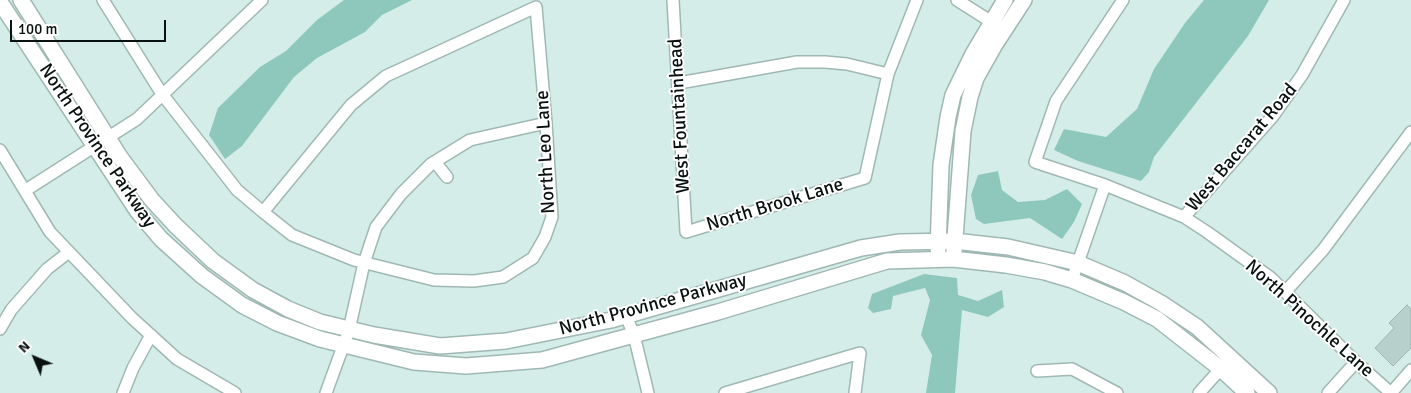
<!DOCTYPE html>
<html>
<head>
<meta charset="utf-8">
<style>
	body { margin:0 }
	#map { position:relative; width:1411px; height:393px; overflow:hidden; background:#d4ede8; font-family:Signika,sans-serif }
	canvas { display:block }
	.north { position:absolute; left:10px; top:333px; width:50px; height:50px; -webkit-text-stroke:4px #fff; paint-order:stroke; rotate:315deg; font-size:14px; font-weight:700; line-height:20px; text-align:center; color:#091210 }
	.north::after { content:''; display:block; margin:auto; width:18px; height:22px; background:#091210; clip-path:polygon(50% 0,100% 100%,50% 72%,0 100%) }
	.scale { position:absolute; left:10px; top:20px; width:156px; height:22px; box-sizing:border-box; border:2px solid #091210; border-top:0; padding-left:6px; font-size:15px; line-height:18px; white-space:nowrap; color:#091210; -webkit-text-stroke:4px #fff; paint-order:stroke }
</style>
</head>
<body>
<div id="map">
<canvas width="1411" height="393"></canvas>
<div class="north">N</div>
<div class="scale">100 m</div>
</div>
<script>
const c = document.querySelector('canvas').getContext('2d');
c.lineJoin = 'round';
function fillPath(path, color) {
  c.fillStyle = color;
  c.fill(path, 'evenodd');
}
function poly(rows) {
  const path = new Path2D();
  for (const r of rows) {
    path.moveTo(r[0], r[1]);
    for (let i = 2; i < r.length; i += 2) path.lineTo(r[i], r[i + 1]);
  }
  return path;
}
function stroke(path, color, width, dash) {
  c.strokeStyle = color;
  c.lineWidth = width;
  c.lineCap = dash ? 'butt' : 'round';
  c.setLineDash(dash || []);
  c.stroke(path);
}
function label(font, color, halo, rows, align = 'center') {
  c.font = font + ' Signika,sans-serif';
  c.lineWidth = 4;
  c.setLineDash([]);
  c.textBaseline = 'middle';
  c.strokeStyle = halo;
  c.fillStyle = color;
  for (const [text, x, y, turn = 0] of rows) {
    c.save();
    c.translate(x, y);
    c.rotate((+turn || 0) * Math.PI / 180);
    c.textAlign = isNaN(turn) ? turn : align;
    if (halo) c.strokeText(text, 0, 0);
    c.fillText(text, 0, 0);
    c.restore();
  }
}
const water = poly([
	[344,0,412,0,382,15,365,32,317,58,294,77,242,146,225,159,209,135,218,108,260,67,286,51,317,20],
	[1204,0,1269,0,1248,36,1154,157,1149,172,1141,181,1078,161,1054,150,1064,129,1106,137,1137,109,1154,69,1185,23],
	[998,171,1002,190,1018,202,1045,200,1067,189,1082,204,1074,222,1062,239,1030,218,984,224,976,219,971,195,978,175],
	[924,274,957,278,958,295,978,301,1002,290,1004,307,988,317,962,310,955,393,926,393,932,355,921,335,930,300,925,288,893,296,891,309,873,313,868,308,872,294]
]);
const building = poly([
	[1407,305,1411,309,1411,348,1393,366,1375,348,1394,328,1389,323,1407,305]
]);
const street = poly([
	[103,0,162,94,237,190,263,212,292,235,354,260,434,280,474,281,503,277,533,258,545,237,552,217,546,123,536,7,386,76,351,105,263,212],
	[673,0,686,232,865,178,888,74,917,0],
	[957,0,998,26],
	[1123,0,1056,101,1035,162,1105,185,1184,217,1207,232,1271,278,1356,362,1391,393,1411,370],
	[679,83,797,62,825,62,847,64,888,74],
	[0,150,50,232,132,318,177,359,235,393],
	[435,162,447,177],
	[26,190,137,119,262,0],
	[1184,217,1273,116,1302,75,1344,0],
	[1072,280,1105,185],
	[1285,292,1323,250,1411,132],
	[626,316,634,335,648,393],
	[0,329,11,310,47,269,69,252],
	[1037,371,1072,369,1117,393],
	[123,393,133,368,151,335],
	[326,393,349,330,364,263,376,227,401,194,431,164,470,140,546,123],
	[725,393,860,353,855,393],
	[1199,393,1225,364],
	[1328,393,1356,362]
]);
const secondary = poly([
	[21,0,120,157,152,200,176,226,213,261,253,290,288,309,320,322,374,335,440,346,506,341,611,320,861,248,900,242,954,241,1008,247,1078,263,1125,283,1161,303,1197,327,1269,393],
	[0,2,138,212,161,239,202,276,242,305,277,323,320,339,414,362,466,366,542,360,718,312,887,261,953,259,1006,265,1045,272,1072,280,1124,302,1157,319,1221,369,1247,393],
	[938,249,941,165,948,117,953,95,973,54,1005,0],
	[954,251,963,131,970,97,976,78,994,46,1024,0]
]);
const streetNames = [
	["West Fountainhead",680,116,-93],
	["North Province Parkway",97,146,56],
	["West Baccarat Road",1242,148,-50],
	["North Leo Lane",546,152,-93],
	["North Brook Lane",775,205,-17],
	["North Province Parkway",653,305,-15],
	["North Pinochle Lane",1309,319,42]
];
fillPath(water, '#8ec8bc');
fillPath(building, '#b7d0cb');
stroke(building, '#9fb7b2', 1);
stroke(street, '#a0b8b3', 14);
stroke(secondary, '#a0b8b3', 18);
stroke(street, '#fff', 11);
stroke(secondary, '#fff', 15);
label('19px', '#091210', '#fff', streetNames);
</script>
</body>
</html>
